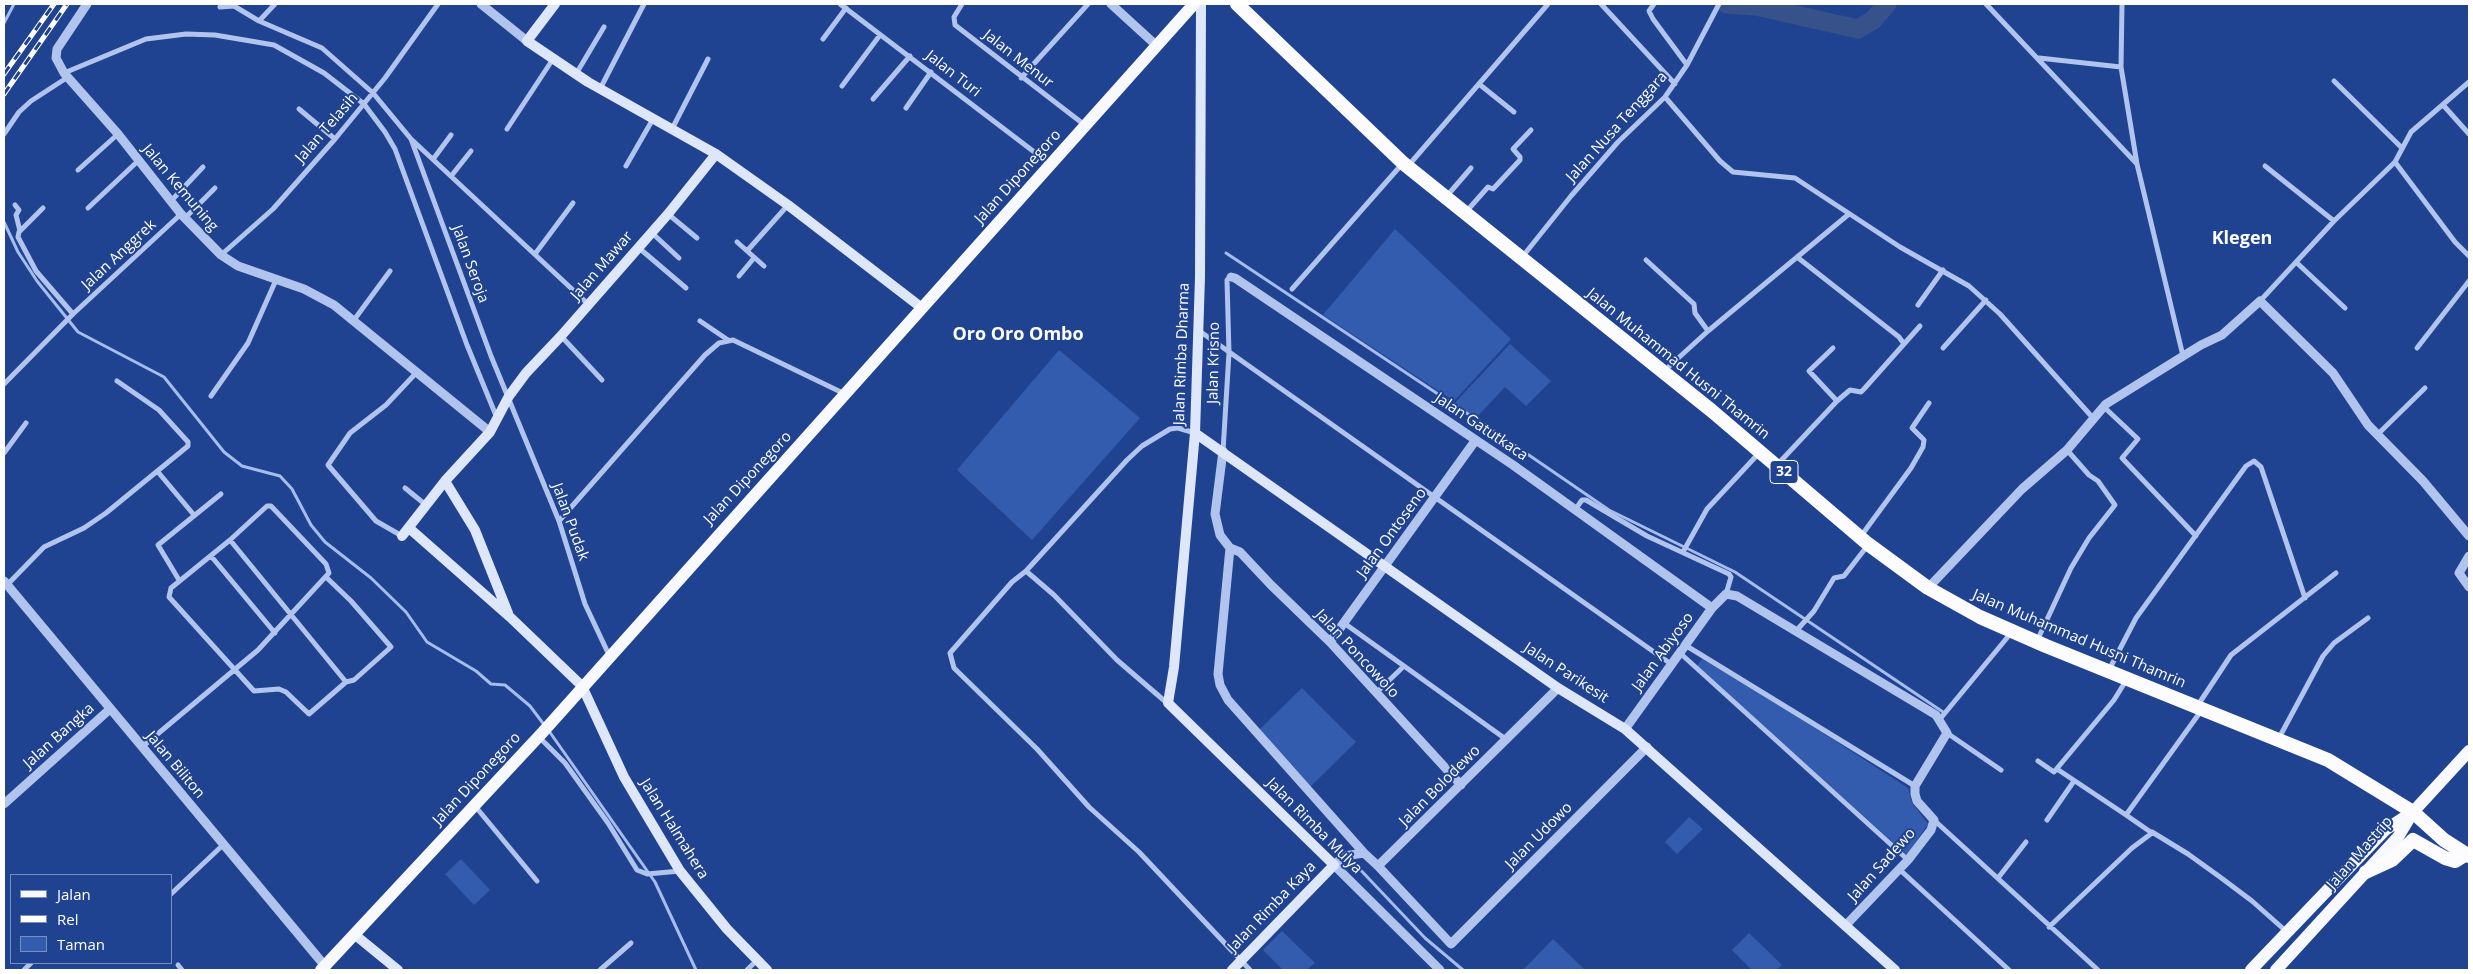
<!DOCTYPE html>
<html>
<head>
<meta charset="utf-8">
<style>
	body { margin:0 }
	#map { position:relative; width:2473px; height:974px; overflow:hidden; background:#204391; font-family:"Open Sans",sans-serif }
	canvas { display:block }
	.frame { position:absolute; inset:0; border:5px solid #fff; pointer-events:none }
	.legend { position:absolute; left:10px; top:874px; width:162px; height:90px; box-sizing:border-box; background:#204391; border:1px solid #798ebd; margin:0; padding:6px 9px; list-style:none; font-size:15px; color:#fff }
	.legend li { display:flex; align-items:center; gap:10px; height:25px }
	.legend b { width:25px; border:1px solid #798ebd }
</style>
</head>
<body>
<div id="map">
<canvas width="2473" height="974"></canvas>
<div class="frame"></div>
<ul class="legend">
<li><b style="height:6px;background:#f8f9ff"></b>Jalan</li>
<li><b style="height:6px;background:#fff"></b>Rel</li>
<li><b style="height:14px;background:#345cae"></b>Taman</li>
</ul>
</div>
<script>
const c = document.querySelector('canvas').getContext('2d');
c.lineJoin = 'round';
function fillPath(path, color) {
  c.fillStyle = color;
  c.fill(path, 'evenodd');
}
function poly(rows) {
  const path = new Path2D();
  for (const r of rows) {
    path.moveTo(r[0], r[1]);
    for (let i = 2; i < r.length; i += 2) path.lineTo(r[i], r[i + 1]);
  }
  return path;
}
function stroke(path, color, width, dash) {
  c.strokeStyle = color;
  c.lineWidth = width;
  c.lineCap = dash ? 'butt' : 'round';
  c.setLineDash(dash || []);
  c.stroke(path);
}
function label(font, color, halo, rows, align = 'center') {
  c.font = font + ' "Open Sans",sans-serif';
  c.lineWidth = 4;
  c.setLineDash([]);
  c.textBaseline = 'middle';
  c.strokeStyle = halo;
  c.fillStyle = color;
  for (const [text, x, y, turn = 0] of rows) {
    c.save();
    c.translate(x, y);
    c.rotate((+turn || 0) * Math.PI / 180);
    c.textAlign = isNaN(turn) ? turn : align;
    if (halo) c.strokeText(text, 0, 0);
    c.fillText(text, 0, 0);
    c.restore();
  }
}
const green = poly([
	[1395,229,1511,339,1454,401,1323,315],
	[1510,344,1551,381,1526,406,1505,387,1475,419,1453,405],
	[1059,350,1140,418,1032,540,957,470],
	[1702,659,1761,693,1908,788,1912,803,1928,824,1907,855,1697,666],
	[1302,688,1356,742,1310,787,1259,730],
	[1689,817,1703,829,1677,854,1665,842],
	[461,859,490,890,474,905,445,874],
	[1282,931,1315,963,1307,970,1283,970,1263,950],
	[1749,933,1782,965,1776,970,1752,970,1732,950],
	[1553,939,1585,970,1523,970]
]);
const stream = poly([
	[4,23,14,4],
	[4,222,18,252,37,281,78,332,164,377,224,452,242,466,280,476,292,489,311,525,325,542,371,578,406,612,427,642,476,671,491,684,505,685,530,706,545,726],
	[1226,253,1504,438,1609,510,1735,572,1943,712],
	[549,731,655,882,696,970],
	[1353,862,1425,938,1463,970]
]);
const river = poly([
	[1727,4,1756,6,1858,29,1873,20,1887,4]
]);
const minor = poly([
	[840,4,1050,164],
	[962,4,954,17,955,25,1086,126],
	[1601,4,1675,84],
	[1654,4,1649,11,1653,19,1687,65],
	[1986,4,2137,164],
	[2122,4,2121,67,2137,164,2183,356],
	[220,7,234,6,259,21,322,48,373,93,411,139,588,304],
	[259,21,275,4],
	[823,39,846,8],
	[2039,58,2121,67],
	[64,73,146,39,186,34,215,35,274,45,324,73,364,104,385,132,395,149,467,345,497,418],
	[576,74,604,27],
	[1021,78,1088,4],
	[2334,81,2402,148],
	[1479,84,1514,112],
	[842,86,880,35],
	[600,89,644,4],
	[1665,97,1720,161,1733,172,1795,178,1900,247,1969,286,2000,314,2093,418],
	[873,99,910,56],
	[2444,106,2469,134],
	[906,108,931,72],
	[299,109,335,139],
	[507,129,553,59],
	[672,129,708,59],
	[4,134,19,112,31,101,68,77],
	[411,139,491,356,559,521,585,604,609,655],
	[434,158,451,135],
	[2395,162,2455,242,2469,256],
	[626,166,653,119],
	[1408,166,1548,4],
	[2265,166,2334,221],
	[78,170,118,134],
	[452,175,471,151],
	[1446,197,1471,168],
	[171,201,203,167],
	[15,205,19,210,16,215,20,231],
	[43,208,19,232,18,237,36,271,73,314],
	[88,208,139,160],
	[1465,213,1488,187,1493,189,1520,160,1520,157,1513,149,1531,130],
	[668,214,697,238],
	[185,218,215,188],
	[652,233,679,258],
	[737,242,764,266],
	[639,248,686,288],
	[747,251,788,205],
	[535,254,573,203],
	[221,255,273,209,335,139,385,78,438,4],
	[1523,256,1571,196,1618,142,1665,97,1687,65,1719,4],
	[1797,257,1899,337,1904,344,1864,389,1861,392,1850,390,1837,401],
	[1646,260,1694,304,1695,313,1708,331],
	[2296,262,2345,308],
	[739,276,754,258],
	[1292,289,1403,163],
	[2260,301,2334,221,2395,162,2411,132,2469,82],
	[1918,305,1943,270],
	[354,320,390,271],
	[700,321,728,340],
	[1198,330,1671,664],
	[561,336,602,380],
	[1904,344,1920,326],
	[1943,348,1986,300],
	[2417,348,2469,281],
	[1664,371,1708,331,1849,214],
	[4,384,73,314,181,214],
	[211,396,248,343,276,280],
	[2104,407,2138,439,2122,458,2196,536],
	[2377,435,2425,388],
	[1223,451,1229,353,1227,280,1231,277],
	[4,453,26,423],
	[1776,466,1837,401,1809,371,1833,348],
	[158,472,194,515],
	[405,488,426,505],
	[1575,510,1582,500,1586,500,1647,536,1729,574,1731,577,1726,594],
	[559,521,705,355,719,343,733,340,845,394],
	[402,536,376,521,328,465,350,433,386,405,417,372],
	[1861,536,1911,468,1923,447,1924,440,1912,428,1929,403],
	[1683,552,1707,509,1760,452],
	[211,556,275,633],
	[1026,571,1127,460,1142,446,1170,429,1178,428,1195,433],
	[327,578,351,601,391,647,354,680,346,682,309,714,286,692,279,689,254,691,169,597,171,588,230,540,346,682],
	[179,580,158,545,221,494],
	[7,585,44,547,84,528,106,513,188,446,188,442,159,410,117,381],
	[1344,623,1404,666],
	[1796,631,1814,611,1834,578,1844,576,1868,545],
	[2037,641,2071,568,2089,538,2115,505,2098,481,2089,475,2067,450],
	[1685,645,1915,786],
	[1680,653,1908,860],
	[2109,670,2136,618,2246,466,2254,461,2261,467,2305,598],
	[1376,693,1404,666,1507,740],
	[1167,703,1117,660,1054,595,1026,571,1012,582,950,653,954,668,1037,749,1089,807,1139,852,1250,970],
	[2198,705,2231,655,2336,573],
	[1940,719,2011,633],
	[1947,733,2001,770],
	[540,738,565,763,608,823,637,870,647,874,680,871],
	[2279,738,2323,656,2334,643,2368,618],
	[142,747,258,650,329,573,326,564,271,506,267,506,230,540],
	[2038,761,2054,772,2114,700,2127,679],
	[2057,769,2126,815],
	[475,806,537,881],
	[1934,820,2098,970],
	[2047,820,2074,781],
	[2152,832,2188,854,2220,877,2252,901,2287,932],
	[1899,869,2009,970],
	[1998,878,2026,842],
	[171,894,224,844],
	[2049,927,2132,848,2152,833,2126,815,2201,711],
	[178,965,182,970],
	[24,970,31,963],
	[600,970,631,943],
	[747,970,757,960]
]);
const tertiary = poly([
	[87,4,57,49,56,58,64,73,118,134,181,214,221,255,238,266,304,289,334,305,490,432],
	[481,4,527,41],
	[1111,4,1157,46],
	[1231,277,1235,278,1513,465,1712,608],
	[1223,451,1215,514,1220,535,1230,548,1218,674,1220,685,1228,700,1364,853],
	[1230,548,1240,552,1271,585,1330,642,1461,785],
	[2469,556,2459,573,2469,587],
	[4,581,325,966],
	[1928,588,2022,489,2067,450,2106,404,2201,345,2222,335,2260,301,2333,373,2368,425,2423,481,2469,536],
	[1330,642,1475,441],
	[1625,729,1712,608,1726,594,1737,596,1936,715,1947,733,1915,786,1915,794,1917,801,1934,820,1931,830,1908,860,1846,925],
	[4,804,110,709],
	[1378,866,1451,944,1647,747],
	[1440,970,1334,865,1344,856,1364,853,1378,866,1558,688]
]);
const secondary = poly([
	[555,4,527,41,588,82,716,154,788,205,922,308],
	[1201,4,1200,277,1195,433,1174,667,1168,703,1334,865,1232,970],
	[1195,433,1558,688,1625,729,1895,970],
	[445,481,475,530,508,613],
	[409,528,510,617,582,686,624,777,680,871,727,929,767,970],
	[402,536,445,481,490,432,509,396,526,373,561,336,668,214,716,154],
	[354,934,398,970]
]);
const primary = poly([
	[321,970,542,733,1194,4],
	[2251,970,2385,830,2411,813],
	[2276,970,2398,837,2413,812,2469,751]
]);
const trunk = poly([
	[1237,4,1403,163,1712,411,1868,544,1928,588,1980,617,2046,646,2328,760,2413,812,2444,840,2469,856],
	[2366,872,2392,860,2413,840,2445,858,2455,861,2466,854]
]);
const rail = poly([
	[4,74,54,4],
	[4,94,67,4]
]);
const shields = [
	[1784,472,28]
];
const shieldNames = [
	["32",1784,472]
];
const streetNames = [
	["Jalan Menur",1018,59,38],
	["Jalan Turi",953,74,38],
	["Jalan Nusa Tenggara",1617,127,-48],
	["Jalan Telasih",327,128,-49],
	["Jalan Diponegoro",1018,177,-48],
	["Jalan Kemuning",180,188,50],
	["Jalan Anggrek",119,255,-43],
	["Jalan Seroja",470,264,70],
	["Jalan Mawar",602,266,-49],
	["Jalan Rimba Dharma",1182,354,-88],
	["Jalan Krisno",1214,363,-89],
	["Jalan Muhammad Husni Thamrin",1678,364,39],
	["Jalan Gatutkaca",1481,427,34],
	["Jalan Diponegoro",748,478,-47],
	["Jalan Pudak",570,522,70],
	["Jalan Ontoseno",1392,533,-54],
	["Jalan Muhammad Husni Thamrin",2079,639,23],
	["Jalan Abiyoso",1663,652,-54],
	["Jalan Poncowolo",1357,654,47],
	["Jalan Parikesit",1566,673,33],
	["Jalan Bangka",59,736,-42],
	["Jalan Biliton",175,765,50],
	["Jalan Diponegoro",477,779,-47],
	["Jalan Bolodewo",1440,786,-45],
	["Jalan Rimba Mulya",1314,826,45],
	["Jalan Halmahera",674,829,58],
	["Jalan Udowo",1539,836,-45],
	["Jalan Mastrip",2360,853,-49],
	["Jalan Sadewo",1882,865,-48],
	["Jalan Rimba Kaya",1272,907,-46]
];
const quarterNames = [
	["Klegen",2242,239],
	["Oro Oro Ombo",1018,335]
];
fillPath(green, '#345cae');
stroke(stream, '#a5bdee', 3);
stroke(river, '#37518a', 19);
stroke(minor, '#b1c4ed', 5);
stroke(tertiary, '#b1c4ed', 9);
stroke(secondary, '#dee6fa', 10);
stroke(primary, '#f8f9ff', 12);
stroke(trunk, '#fcfcff', 14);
stroke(rail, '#fff', 5);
stroke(rail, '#204391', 3, [9]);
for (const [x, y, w] of shields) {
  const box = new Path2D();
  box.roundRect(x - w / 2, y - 11.5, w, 23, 4);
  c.fillStyle = '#204391';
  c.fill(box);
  stroke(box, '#fff', 1);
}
label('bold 14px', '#fff', null, shieldNames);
label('15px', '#fff', '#204391', streetNames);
label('bold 18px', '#fff', '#204391', quarterNames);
</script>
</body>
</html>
